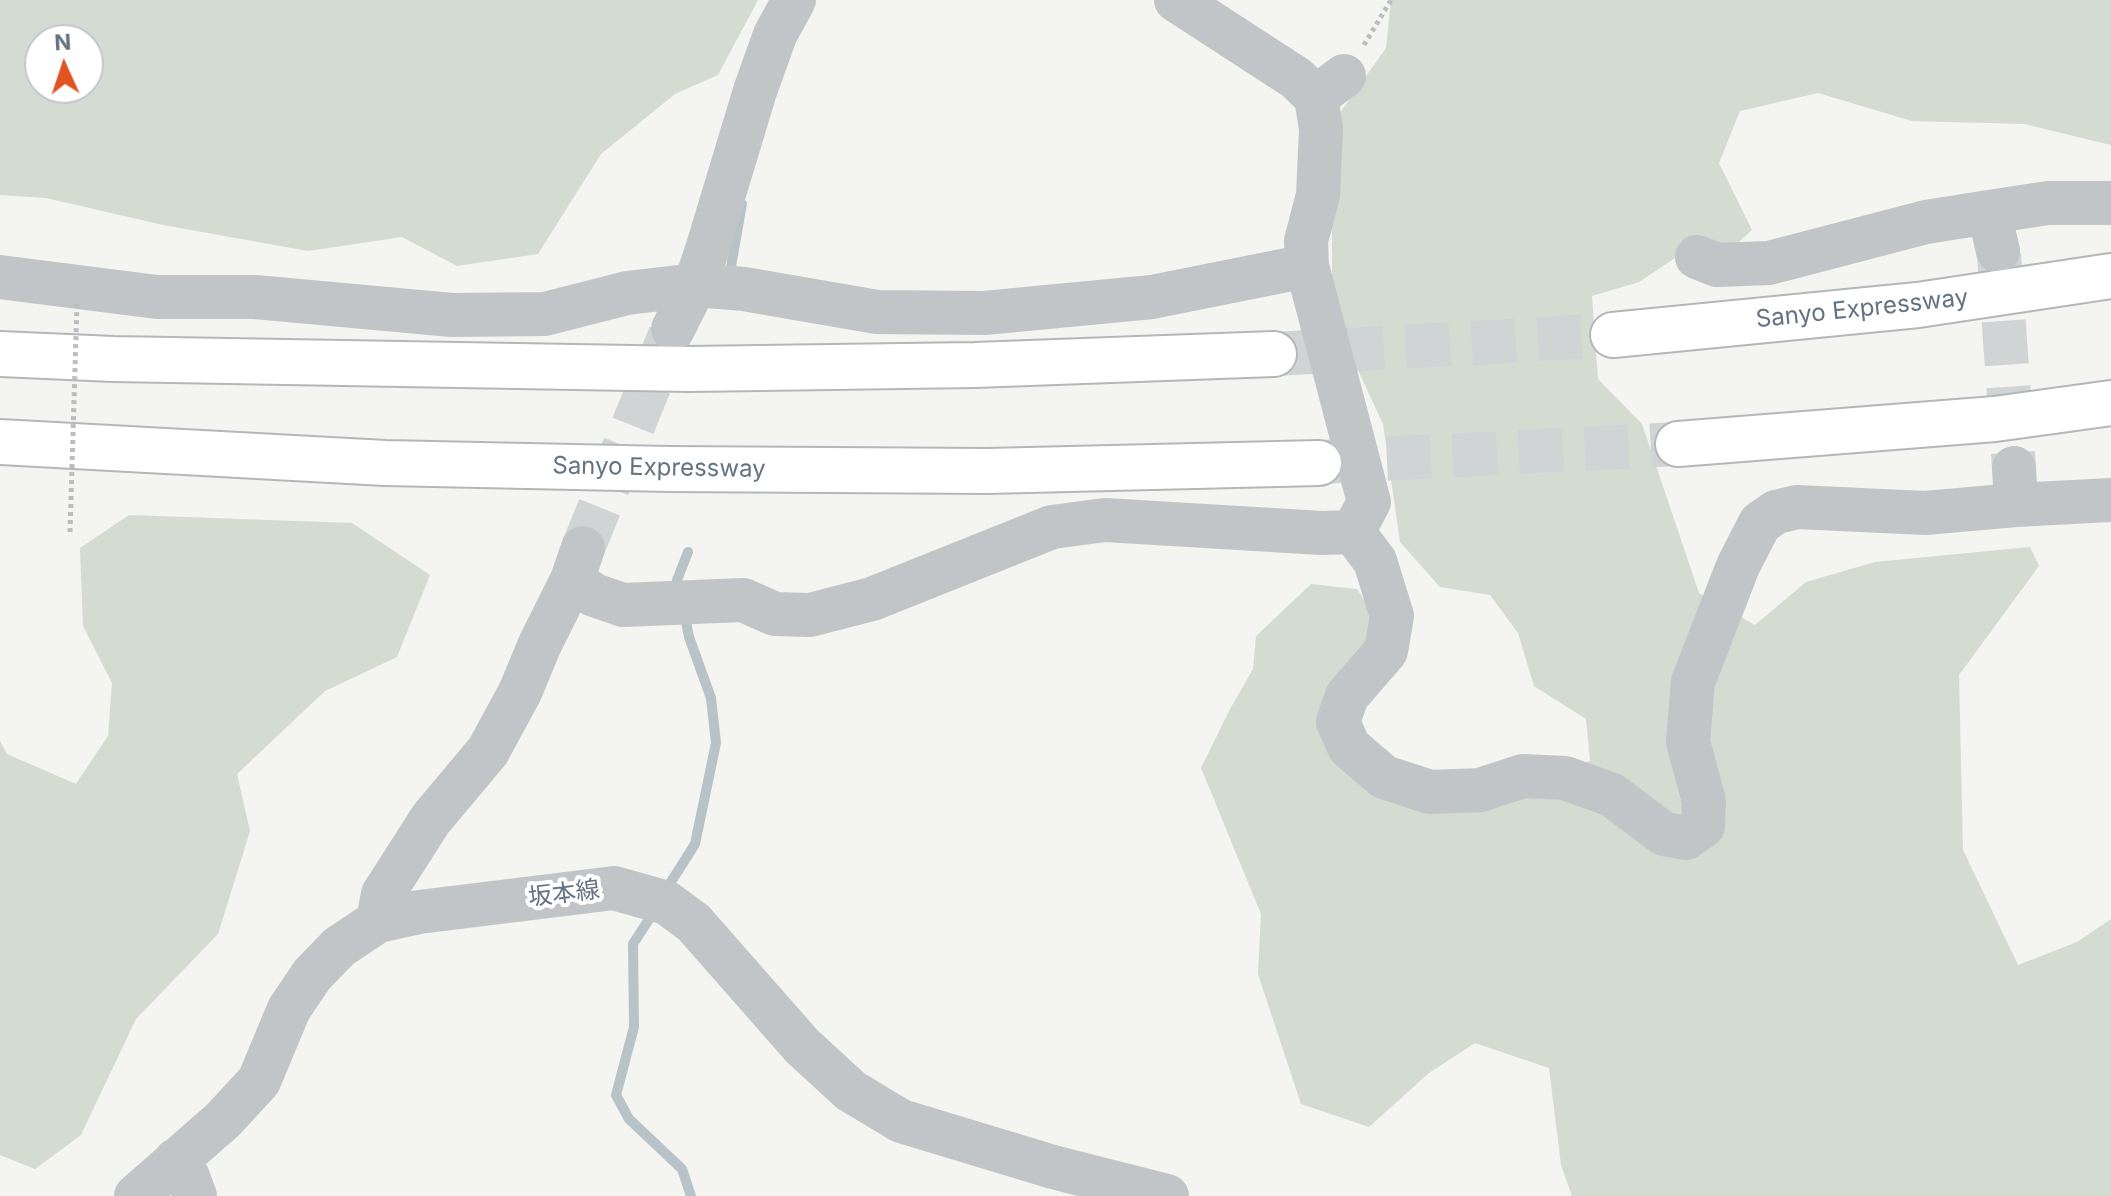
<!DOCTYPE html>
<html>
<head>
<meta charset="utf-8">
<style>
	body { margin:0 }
	#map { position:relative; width:2111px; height:1196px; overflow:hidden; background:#f4f4f0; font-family:Inter,sans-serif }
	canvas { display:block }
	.north { position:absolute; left:24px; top:24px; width:80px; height:80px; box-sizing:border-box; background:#fff; border:2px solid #c1c7cd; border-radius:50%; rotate:357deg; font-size:22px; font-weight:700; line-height:32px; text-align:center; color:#637381 }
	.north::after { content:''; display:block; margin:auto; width:28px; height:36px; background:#e25322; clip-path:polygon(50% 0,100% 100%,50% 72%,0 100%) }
</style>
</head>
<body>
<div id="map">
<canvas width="2111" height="1196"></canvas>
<div class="north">N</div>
</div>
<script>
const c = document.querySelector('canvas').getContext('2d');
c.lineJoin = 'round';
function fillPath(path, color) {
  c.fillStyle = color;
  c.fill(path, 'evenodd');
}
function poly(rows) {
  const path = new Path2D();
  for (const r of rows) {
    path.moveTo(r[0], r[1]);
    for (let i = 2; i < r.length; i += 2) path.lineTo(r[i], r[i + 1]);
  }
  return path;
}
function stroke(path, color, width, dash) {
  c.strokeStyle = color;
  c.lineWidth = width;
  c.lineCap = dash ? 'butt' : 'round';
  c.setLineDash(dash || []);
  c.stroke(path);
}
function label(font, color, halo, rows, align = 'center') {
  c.font = font + ' Inter,"Noto Sans JP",sans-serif';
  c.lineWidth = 8;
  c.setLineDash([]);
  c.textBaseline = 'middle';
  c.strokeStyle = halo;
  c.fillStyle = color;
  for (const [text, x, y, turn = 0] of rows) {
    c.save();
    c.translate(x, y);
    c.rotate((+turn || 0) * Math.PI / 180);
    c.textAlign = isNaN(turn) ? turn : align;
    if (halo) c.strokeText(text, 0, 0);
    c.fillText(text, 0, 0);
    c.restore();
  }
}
const green = poly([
	[0,0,758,0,718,75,675,94,601,154,538,254,457,266,402,237,308,251,163,225,46,198,0,195],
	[88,40,88,88,40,88,40,40],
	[1391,0,2111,0,2111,145,2024,124,1912,121,1818,93,1740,111,1719,163,1752,230,1730,250,1681,254,1639,282,1592,296,1598,379,1642,424,1699,593,1755,625,1806,582,1875,562,2030,547,2039,566,1959,675,1963,850,2018,965,2077,942,2111,919,2111,1196,1572,1196,1561,1165,1549,1068,1475,1043,1429,1073,1369,1127,1301,1104,1258,974,1261,914,1201,768,1230,709,1253,669,1256,636,1311,584,1357,589,1379,623,1334,755,1523,788,1590,761,1586,719,1534,686,1518,633,1490,595,1440,587,1400,542,1383,424,1357,368,1332,292,1332,187,1339,114,1386,48],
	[129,515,352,523,430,575,397,657,325,691,237,774,250,831,218,934,136,1019,81,1135,35,1169,0,1155,0,741,7,754,76,784,108,736,112,683,83,626,80,548]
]);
const stream = poly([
	[729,278,742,204],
	[680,592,677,580,688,552],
	[669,885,695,844,716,743,711,698,689,637,684,612],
	[653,913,633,944,634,1027,616,1095,629,1119,682,1169,691,1196]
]);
const minorTunnel = poly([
	[1999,255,2014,468],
	[583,548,670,335]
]);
const highwayTunnel = poly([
	[1274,354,1613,335],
	[1321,462,1678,444]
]);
const path = poly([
	[1364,45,1391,0]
]);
const minor = poly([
	[1176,0,1296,78,1316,97,1344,76],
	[1989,212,2048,203,2111,203],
	[1697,257,1717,265,1769,263,1926,222,1989,212,1998,251],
	[0,277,157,297,255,297,452,315,545,314,627,293,695,285,744,289,877,312,984,313,1152,297,1307,266],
	[673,329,695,285,706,253,755,91,775,35,794,0],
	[2016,505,2111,500],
	[1353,532,1375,561,1392,616,1386,651,1347,696,1338,722,1349,747,1384,777,1430,792,1480,790,1523,776,1565,778,1612,795,1664,834,1686,838,1703,826,1704,801,1688,742,1693,682,1738,566,1760,523,1776,512,1797,507,1925,513,2016,505,2014,468],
	[572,580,594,595,623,605,743,600,775,614,810,615,872,599,1052,527,1105,520,1322,533,1353,532,1369,502,1307,266,1306,241,1318,195,1321,129,1316,97],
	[378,921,383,894,431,819,488,751,520,692,540,644,572,580,583,548],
	[176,1160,188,1177,195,1196],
	[136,1196,223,1120,259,1081,289,1009,312,975,339,947,378,921,419,912,614,888,667,903,694,923,802,1046,851,1091,901,1121,1053,1167,1167,1196]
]);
const highway = poly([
	[1613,335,1918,305,2111,276],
	[0,354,113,359,689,369,975,365,1274,354],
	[0,442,385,463,669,469,987,471,1319,463],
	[1678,444,1995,419,2111,403]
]);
const pathBridge = poly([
	[70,532,77,303]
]);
const streetNames = [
	["Sanyo Expressway",1862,309,-6],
	["Sanyo Expressway",659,468,1],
	["坂本線",564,894,-7]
];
fillPath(green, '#d4dbd1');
stroke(stream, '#b8c3c7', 10);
stroke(minorTunnel, '#d0d4d4', 44, [44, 22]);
stroke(highwayTunnel, '#d0d4d4', 44, [44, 22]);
stroke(highway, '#b4b7ba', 48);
stroke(path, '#bbbdbf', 5, [4, 4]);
stroke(minor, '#c1c5c8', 44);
stroke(highway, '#fff', 44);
stroke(pathBridge, '#bbbdbf', 5, [4, 4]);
label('24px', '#637381', '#fff', streetNames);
</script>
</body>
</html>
